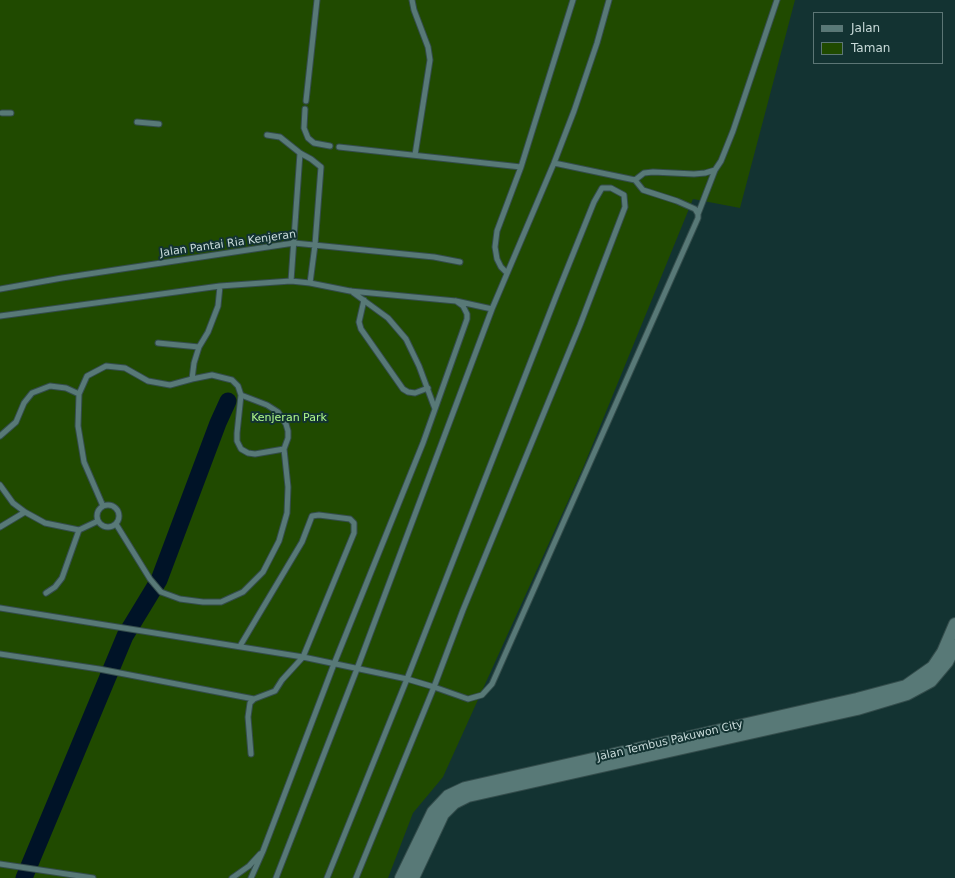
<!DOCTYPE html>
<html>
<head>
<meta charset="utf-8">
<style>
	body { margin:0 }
	#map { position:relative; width:955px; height:878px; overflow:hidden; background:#133332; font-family:"DejaVu Sans",sans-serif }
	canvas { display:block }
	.legend { position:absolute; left:813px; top:12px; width:130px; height:52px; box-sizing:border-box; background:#133332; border:1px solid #5c7675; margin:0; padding:5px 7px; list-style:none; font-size:12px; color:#c9dbda }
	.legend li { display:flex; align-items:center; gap:8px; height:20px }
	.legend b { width:20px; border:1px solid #5c7675 }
</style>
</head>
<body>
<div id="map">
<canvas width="955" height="878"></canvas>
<ul class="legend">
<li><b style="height:5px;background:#587977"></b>Jalan</li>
<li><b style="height:11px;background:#204a00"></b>Taman</li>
</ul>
</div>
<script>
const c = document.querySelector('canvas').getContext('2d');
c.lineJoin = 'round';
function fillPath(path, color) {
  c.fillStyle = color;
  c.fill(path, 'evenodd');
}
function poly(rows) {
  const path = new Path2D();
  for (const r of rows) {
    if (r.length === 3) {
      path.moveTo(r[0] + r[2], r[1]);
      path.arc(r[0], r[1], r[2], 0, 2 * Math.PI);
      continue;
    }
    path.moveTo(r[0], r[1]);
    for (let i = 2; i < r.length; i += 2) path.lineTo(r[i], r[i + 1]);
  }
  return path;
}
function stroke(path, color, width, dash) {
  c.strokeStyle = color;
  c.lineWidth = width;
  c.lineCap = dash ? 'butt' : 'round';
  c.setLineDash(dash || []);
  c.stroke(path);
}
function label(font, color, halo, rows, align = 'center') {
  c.font = font + ' "DejaVu Sans",sans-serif';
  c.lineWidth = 4;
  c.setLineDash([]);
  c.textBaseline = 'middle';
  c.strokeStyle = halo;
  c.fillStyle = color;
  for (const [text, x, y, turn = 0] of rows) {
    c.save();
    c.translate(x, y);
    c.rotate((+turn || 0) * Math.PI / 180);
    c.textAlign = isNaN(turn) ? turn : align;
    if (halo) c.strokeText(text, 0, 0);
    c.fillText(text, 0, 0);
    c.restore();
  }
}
const green = poly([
	[0,0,795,0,740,208,693,199,583,468,443,777,413,813,388,878,0,878]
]);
const river = poly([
	[24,878,125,636,159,580,218,423,228,401]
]);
const lane = poly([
	[412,0,414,10,428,47,430,60,415,155],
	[306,101,317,0],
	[305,109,304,128,308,138,314,143,330,146],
	[2,113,11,113],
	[137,122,159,124],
	[267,135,280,137,300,153,311,159,321,167,315,245,310,283],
	[339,147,521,167],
	[635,180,644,173,653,172,694,174,705,173,715,170,721,161,733,131,777,0],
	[698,214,715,170],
	[507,273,501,267,497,259,495,247,497,231,521,167,573,0],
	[291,281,300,153],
	[0,289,62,278,294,243,434,257,460,262],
	[351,291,388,318,406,339,419,366,435,409],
	[364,300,359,322,361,329,403,389,408,392,415,393,428,388],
	[0,316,220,286,291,281,310,283,350,291,456,301,492,309],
	[158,343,199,347],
	[79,394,78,426,84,462,103,506],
	[241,395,237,433,237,441,241,449,248,453,255,454,284,449],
	[0,436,16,422,24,403,32,393,50,386,66,388,79,394,87,376,106,366,125,368,148,381,170,385,192,379,194,363,199,347,208,332,218,306,220,286],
	[0,485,13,503,25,512],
	[108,516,11],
	[116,524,150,579,161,592,180,599,203,602,221,602,243,592,263,572,279,541,287,513,288,487,284,449,288,438,288,431,286,424,278,412,267,405,241,395,238,386,232,380,212,375,192,379],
	[0,527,25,512,45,523,79,530,98,521],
	[46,593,55,587,62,578,79,530],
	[0,608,303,657,407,679,434,687,468,699,482,695,492,684,698,218,698,214,695,209,677,201,643,190,635,180,554,163],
	[240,646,302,542,312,516,319,515,350,519,354,523,354,533,303,657,282,680,275,691,254,699,250,703,248,717,251,754],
	[0,654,99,669,254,699],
	[0,864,93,878],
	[232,878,249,866,260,854],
	[251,878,263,851,334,664,423,443,467,319,467,314,463,306,456,301],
	[276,878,357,669,492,309,554,163,574,111,597,43,609,0],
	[327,878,407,679,557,294,594,202,602,188,611,188,624,195,625,207,580,325,463,610,434,687,356,878]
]);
const secondary = poly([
	[401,878,433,812,448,796,465,788,857,699,906,686,933,667,943,652,955,624],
	[413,878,443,814,454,803,468,796,857,709,907,694,931,681,947,662,955,646]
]);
const streetNames = [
	["Jalan Pantai Ria Kenjeran",228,244,-8],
	["Jalan Tembus Pakuwon City",670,741,-13]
];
const parkNames = [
	["Kenjeran Park",289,418]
];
fillPath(green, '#204a00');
stroke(river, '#001327', 17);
stroke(lane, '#344d4c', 7);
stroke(secondary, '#344d4c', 14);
stroke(lane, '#587977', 5);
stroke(secondary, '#587977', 12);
label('11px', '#c9dbda', '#133332', streetNames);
label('11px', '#aff88b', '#133332', parkNames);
</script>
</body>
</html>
